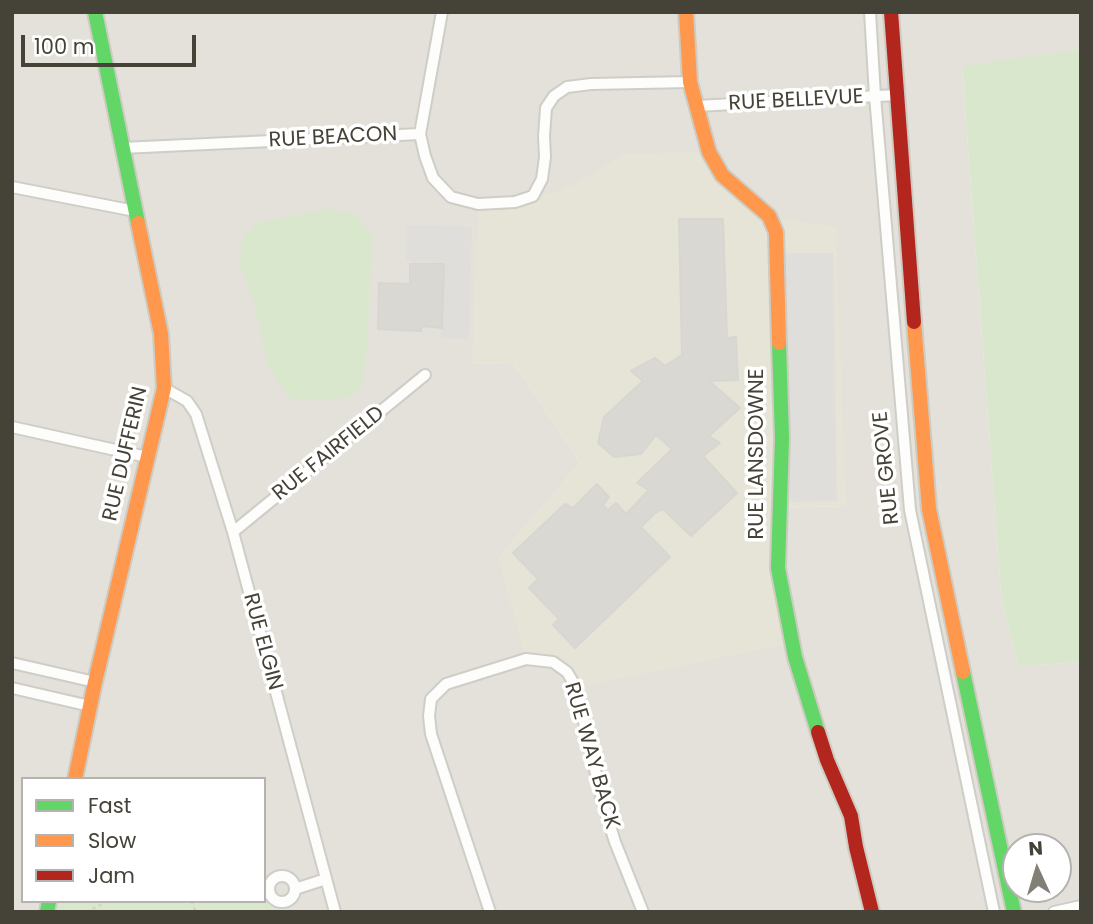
<!DOCTYPE html>
<html>
<head>
<meta charset="utf-8">
<style>
	body { margin:0 }
	#map { position:relative; width:1093px; height:924px; overflow:hidden; background:#f0efea; font-family:Poppins,sans-serif }
	canvas { display:block }
	.frame { position:absolute; inset:0; border:14px solid #454237; pointer-events:none }
	.legend { position:absolute; left:21px; top:777px; width:245px; height:126px; box-sizing:border-box; background:#fff; border:2px solid #b5b3af; margin:0; padding:9px 12px; list-style:none; font-size:21px; color:#454237 }
	.legend li { display:flex; align-items:center; gap:14px; height:35px }
	.legend b { width:35px; border:2px solid #b5b3af }
	.north { position:absolute; left:1002px; top:833px; width:70px; height:70px; box-sizing:border-box; background:#fff; border:2px solid #b5b3af; border-radius:50%; rotate:356deg; font-size:19px; font-weight:700; line-height:28px; text-align:center; color:#454237 }
	.north::after { content:''; display:block; margin:auto; width:24px; height:32px; background:#817f76; clip-path:polygon(50% 0,100% 100%,50% 72%,0 100%) }
	.scale { position:absolute; left:21px; top:35px; width:175px; height:32px; box-sizing:border-box; border:4px solid #454237; border-top:0; padding-left:9px; font-size:21px; line-height:24px; white-space:nowrap; color:#454237; -webkit-text-stroke:5px #fff; paint-order:stroke }
</style>
</head>
<body>
<div id="map">
<canvas width="1093" height="924"></canvas>
<div class="frame"></div>
<ul class="legend">
<li><b style="height:9px;background:#63d668"></b>Fast</li>
<li><b style="height:9px;background:#ff974d"></b>Slow</li>
<li><b style="height:9px;background:#b3261e"></b>Jam</li>
</ul>
<div class="north">N</div>
<div class="scale">100 m</div>
</div>
<script>
const c = document.querySelector('canvas').getContext('2d');
c.lineJoin = 'round';
function fillPath(path, color) {
  c.fillStyle = color;
  c.fill(path, 'evenodd');
}
function poly(rows) {
  const path = new Path2D();
  for (const r of rows) {
    if (r.length === 3) {
      path.moveTo(r[0] + r[2], r[1]);
      path.arc(r[0], r[1], r[2], 0, 2 * Math.PI);
      continue;
    }
    path.moveTo(r[0], r[1]);
    for (let i = 2; i < r.length; i += 2) path.lineTo(r[i], r[i + 1]);
  }
  return path;
}
function stroke(path, color, width, dash) {
  c.strokeStyle = color;
  c.lineWidth = width;
  c.lineCap = dash ? 'butt' : 'round';
  c.setLineDash(dash || []);
  c.stroke(path);
}
function label(font, color, halo, rows, align = 'center') {
  c.font = font + ' Poppins,sans-serif';
  c.lineWidth = 7;
  c.setLineDash([]);
  c.textBaseline = 'middle';
  c.strokeStyle = halo;
  c.fillStyle = color;
  for (const [text, x, y, turn = 0] of rows) {
    c.save();
    c.translate(x, y);
    c.rotate((+turn || 0) * Math.PI / 180);
    c.textAlign = isNaN(turn) ? turn : align;
    if (halo) c.strokeText(text, 0, 0);
    c.fillText(text, 0, 0);
    c.restore();
  }
}
const residential = poly([
	[12,12,1081,12,1081,49,962,67,1001,594,1018,666,1081,662,1081,912,275,912,264,898,264,779,23,779,23,901,49,901,47,912,12,912],
	[627,154,769,216,846,506,774,508,772,574,783,646,498,558,580,463,513,363,472,364,533,196,559,193],
	[1016,847,1058,847,1058,889,1016,889]
]);
const education = poly([
	[709,152,769,216,836,227,846,506,774,508,772,574,784,645,576,687,567,672,526,659,498,558,580,463,513,363,472,364,478,204,559,192,627,154]
]);
const green = poly([
	[1081,49,1081,662,1018,666,1001,594,962,66],
	[327,209,358,215,372,239,368,329,363,383,349,397,303,401,289,397,268,366,253,299,240,265,242,240,257,223],
	[264,898,275,912,47,912,49,901,264,901]
]);
const parking = poly([
	[407,225,472,227,469,339,441,339,444,263,406,261],
	[785,253,833,253,837,501,790,502]
]);
const building = poly([
	[679,219,723,219,727,338,736,337,738,380,709,381,740,408,709,436,720,443,703,456,737,493,691,536,663,509,654,514,641,527,670,557,575,648,553,625,559,619,529,588,538,579,513,553,565,504,573,508,597,484,609,497,603,505,608,510,616,503,626,514,649,490,637,483,672,449,656,435,641,454,614,457,598,443,604,417,643,381,631,371,655,358,665,366,682,355,679,219],
	[410,264,444,264,442,328,421,326,421,331,378,329,379,283,410,284,410,264]
]);
const path = poly([
	[191,901,196,912],
	[86,912,109,901]
]);
const street = poly([
	[870,12,875,96,910,510,994,912],
	[697,106,896,95],
	[420,134,425,156,433,178,451,197,478,204,515,202,533,196,542,179,545,157,544,136,546,108,554,96,567,87,591,84,690,82],
	[122,148,420,134,442,12],
	[12,187,135,211],
	[164,388,187,401,196,414,233,532,335,912],
	[12,427,147,457],
	[233,532,425,375],
	[12,663,95,682],
	[12,688,90,706],
	[282,889,13],
	[295,889,326,879],
	[490,912,431,734,429,716,431,699,446,684,526,659,553,662,567,672,576,687,602,800,615,842,643,912],
	[1054,912,1081,906]
]);
const fast = poly([
	[95,12,138,223],
	[779,343,782,438,778,568,795,657,818,732],
	[963,672,1014,912],
	[47,912,49,901]
]);
const slow = poly([
	[686,12,690,82,709,152,722,175,769,216,776,232,779,343],
	[914,322,929,509,963,672],
	[75,779,95,682,164,388,161,334,138,223]
]);
const jam = poly([
	[891,12,914,322],
	[818,732,827,760,851,816,856,847,872,912]
]);
const streetNames = [
	["RUE BELLEVUE",796,101,-3],
	["RUE BEACON",333,138,-3],
	["RUE DUFFERIN",126,454,-77],
	["RUE FAIRFIELD",329,454,-39],
	["RUE LANSDOWNE",758,454,-90],
	["RUE GROVE",887,468,-96],
	["RUE ELGIN",262,642,75],
	["RUE WAY BACK",591,756,74]
];
fillPath(residential, '#e3e1d9');
fillPath(education, '#e6e4d7');
fillPath(green, '#d9e8cd');
fillPath(parking, '#dfdeda');
fillPath(building, '#d9d8d3');
stroke(building, '#d8d6d0', 2);
stroke(street, '#cecdc8', 14);
stroke(fast, '#ceccc2', 18);
stroke(slow, '#ceccc2', 18);
stroke(jam, '#ceccc2', 18);
stroke(path, '#d1cfcb', 2, [3.5, 3.5]);
stroke(street, '#fdfdfc', 10);
stroke(fast, '#63d668', 14);
stroke(slow, '#ff974d', 14);
stroke(jam, '#b3261e', 14);
label('21px', '#454237', '#fff', streetNames);
</script>
</body>
</html>
